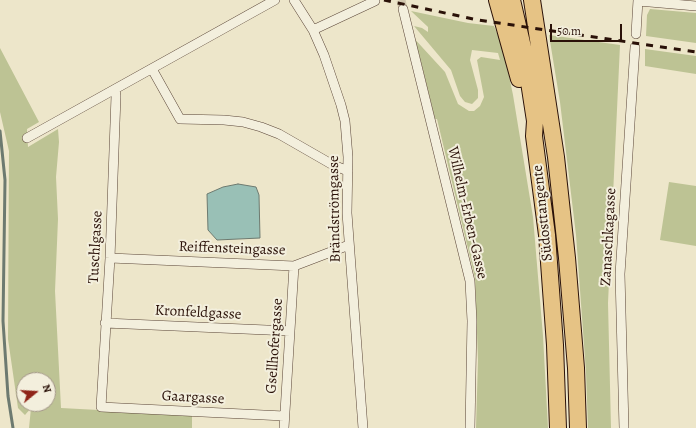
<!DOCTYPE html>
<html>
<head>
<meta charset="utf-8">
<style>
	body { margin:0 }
	#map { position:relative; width:696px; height:428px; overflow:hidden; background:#ede6ca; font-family:Alegreya,serif }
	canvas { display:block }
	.north { position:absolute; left:16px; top:372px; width:40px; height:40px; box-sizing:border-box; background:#f3efdd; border:1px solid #a39688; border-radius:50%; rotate:72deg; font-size:11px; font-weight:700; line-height:16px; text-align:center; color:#2a1108 }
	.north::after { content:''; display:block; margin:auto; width:14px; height:18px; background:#8f2418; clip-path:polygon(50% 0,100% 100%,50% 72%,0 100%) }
	.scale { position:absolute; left:550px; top:24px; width:72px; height:18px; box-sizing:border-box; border:2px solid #2a1108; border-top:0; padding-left:5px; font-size:12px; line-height:14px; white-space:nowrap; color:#2a1108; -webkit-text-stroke:3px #f3efdd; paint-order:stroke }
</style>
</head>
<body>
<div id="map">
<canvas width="696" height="428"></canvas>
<div class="north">N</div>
<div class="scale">50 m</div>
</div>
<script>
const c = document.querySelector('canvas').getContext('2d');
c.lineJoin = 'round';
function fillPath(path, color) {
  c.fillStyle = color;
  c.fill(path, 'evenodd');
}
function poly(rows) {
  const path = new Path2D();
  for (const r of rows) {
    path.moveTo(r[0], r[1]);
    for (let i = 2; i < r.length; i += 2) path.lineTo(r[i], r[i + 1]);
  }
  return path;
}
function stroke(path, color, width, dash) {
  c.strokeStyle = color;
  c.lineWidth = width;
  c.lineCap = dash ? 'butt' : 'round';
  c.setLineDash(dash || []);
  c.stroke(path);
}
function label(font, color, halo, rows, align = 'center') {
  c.font = font + ' Alegreya,serif';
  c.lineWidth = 4;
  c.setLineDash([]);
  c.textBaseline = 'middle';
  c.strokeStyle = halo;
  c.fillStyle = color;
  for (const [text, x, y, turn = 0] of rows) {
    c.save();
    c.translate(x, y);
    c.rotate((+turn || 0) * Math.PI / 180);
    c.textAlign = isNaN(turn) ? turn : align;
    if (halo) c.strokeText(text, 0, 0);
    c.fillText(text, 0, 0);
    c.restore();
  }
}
const green = poly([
	[650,9,696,13,696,43,646,36,647,15],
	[411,11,468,23,494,26,503,47,513,95,533,217,543,336,548,428,476,428,478,360,475,278,437,119,435,119,419,54,411,35,445,72,458,104,469,111,474,111,480,106,484,97,477,60,481,57,500,60,498,53,472,50,470,60,478,90,478,98,472,104,465,102,460,96,451,70,414,26,422,28,428,32,428,27],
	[549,35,620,45,608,303,611,428,588,428,586,372,576,235,560,102],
	[0,48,39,122,27,129,28,147,58,129,59,142,56,177,58,219,55,291,61,408,192,415,192,428,29,428,31,408,25,415,18,408,8,339,9,151,0,112],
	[24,380,48,380,48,404,24,404],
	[645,49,696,56,696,74,645,66],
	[669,182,696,186,696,246,660,240]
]);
const water = poly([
	[238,184,256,187,259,195,260,238,217,240,208,230,207,194,223,187,238,184]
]);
const stream = poly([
	[0,131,5,180,3,321,8,396,13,428]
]);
const minorTunnel = poly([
	[401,0,403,9]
]);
const minor = poly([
	[294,0,313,30,324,55,341,105,345,121,348,157,347,213,363,428],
	[638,1,696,6],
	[403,9,470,281,472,321,470,428],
	[313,30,375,1],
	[636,34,638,0],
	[152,69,180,119,224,120,243,122,261,127,279,134,333,165,348,171],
	[115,89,116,96,110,258,101,407,284,416],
	[27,138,275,0],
	[110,258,294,266,349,245],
	[105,323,290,331],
	[284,428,294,266],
	[624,428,620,274,635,47]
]);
const motorway = poly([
	[497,0,519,79],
	[512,0,525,56,535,121,534,136,547,235,555,345,558,428],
	[532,0,556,157,567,258,576,368,578,428]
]);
const rail = poly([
	[384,0,478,20,696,52]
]);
const streetNames = [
	["Brändströmgasse",335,209,-91],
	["Wilhelm-Erben-Gasse",467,213,77],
	["Südosttangente",543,213,-96],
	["Zanaschkagasse",609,237,-87],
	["Tuschlgasse",96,247,-87],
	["Reiffensteingasse",232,249,2],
	["Kronfeldgasse",198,313,3],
	["Gsellhofergasse",275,346,-86],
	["Gaargasse",193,398,3]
];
fillPath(green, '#bdc394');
fillPath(water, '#99c0b6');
stroke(water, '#6d7a70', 1);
stroke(stream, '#6d7a70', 3);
stroke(minorTunnel, '#d0c6ad', 9, [9, 4.5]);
stroke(minor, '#5b4638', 10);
stroke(motorway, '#2a1108', 18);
stroke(minor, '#f3efdd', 9);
stroke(motorway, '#e6c385', 16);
stroke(rail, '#2a1108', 3, [7, 7]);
label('15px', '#2a1108', '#f3efdd', streetNames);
</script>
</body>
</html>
